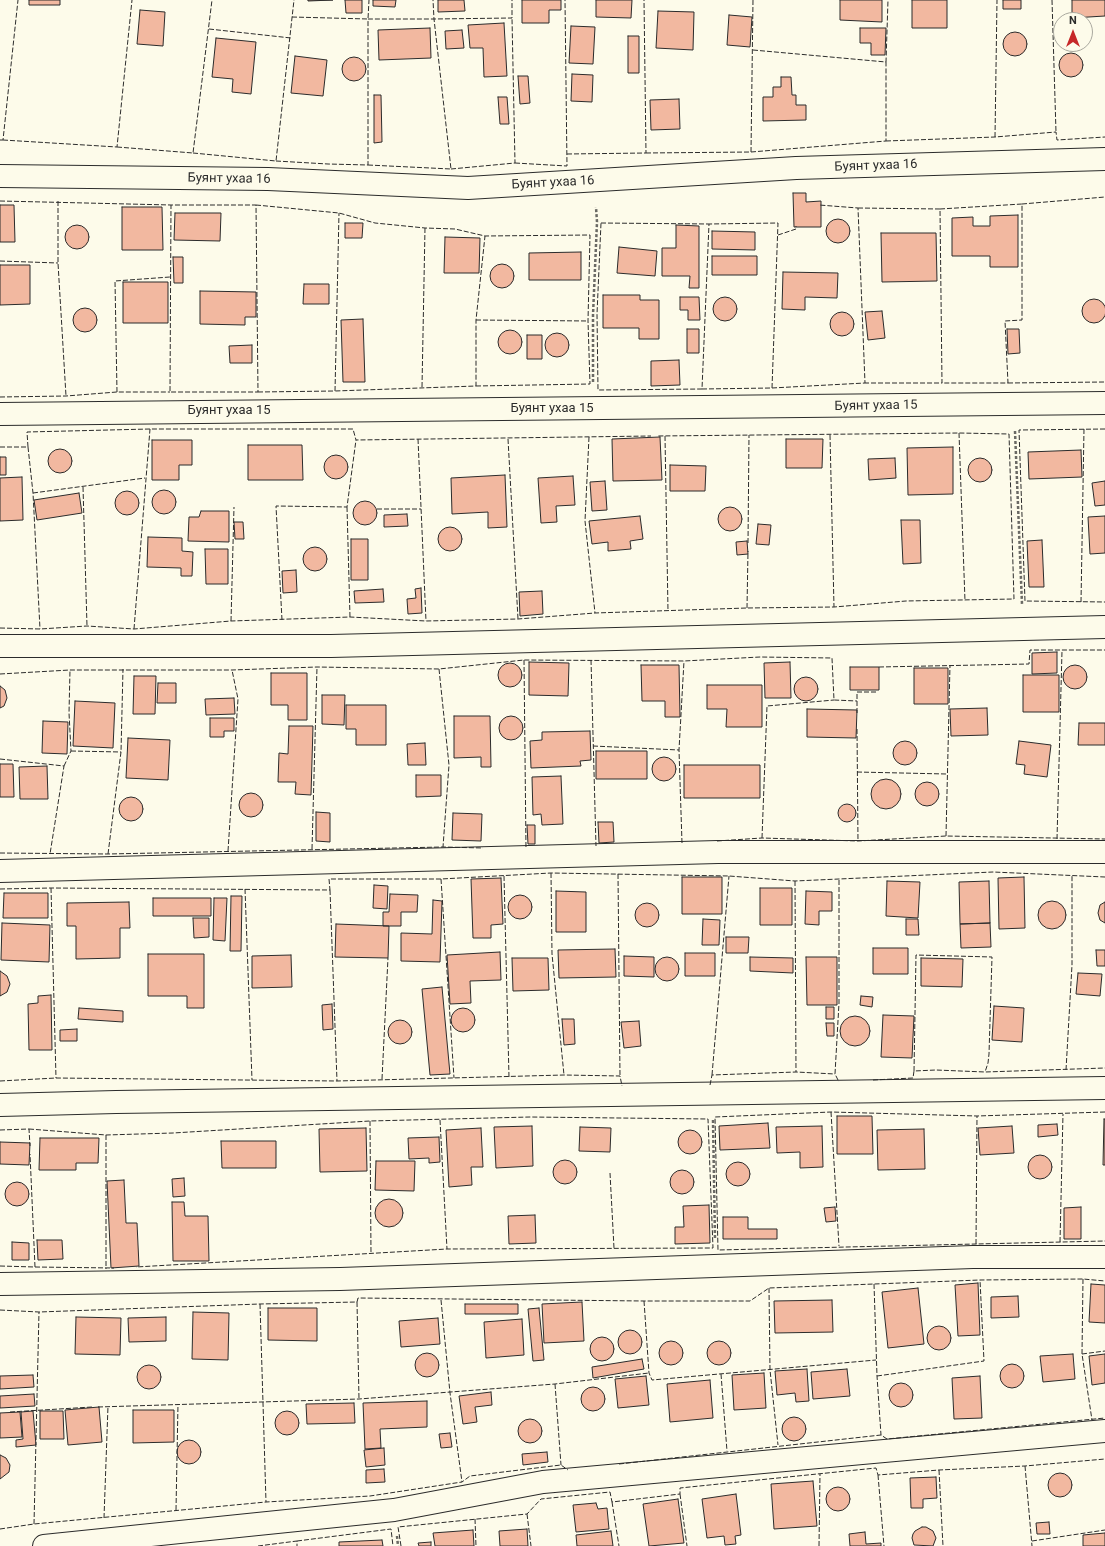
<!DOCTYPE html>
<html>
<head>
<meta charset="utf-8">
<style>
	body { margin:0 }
	#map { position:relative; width:1105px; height:1546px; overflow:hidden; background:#fdfbea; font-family:Roboto,sans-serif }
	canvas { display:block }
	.north { position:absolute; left:1053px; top:12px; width:40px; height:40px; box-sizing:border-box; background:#fdfbea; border:1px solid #a9a89e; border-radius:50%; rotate:0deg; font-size:11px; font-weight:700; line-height:16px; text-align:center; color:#2b2b2b }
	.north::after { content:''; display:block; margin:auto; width:14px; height:18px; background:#c62828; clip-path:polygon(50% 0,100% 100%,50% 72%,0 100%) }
</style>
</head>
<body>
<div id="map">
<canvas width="1105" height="1546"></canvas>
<div class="north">N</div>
</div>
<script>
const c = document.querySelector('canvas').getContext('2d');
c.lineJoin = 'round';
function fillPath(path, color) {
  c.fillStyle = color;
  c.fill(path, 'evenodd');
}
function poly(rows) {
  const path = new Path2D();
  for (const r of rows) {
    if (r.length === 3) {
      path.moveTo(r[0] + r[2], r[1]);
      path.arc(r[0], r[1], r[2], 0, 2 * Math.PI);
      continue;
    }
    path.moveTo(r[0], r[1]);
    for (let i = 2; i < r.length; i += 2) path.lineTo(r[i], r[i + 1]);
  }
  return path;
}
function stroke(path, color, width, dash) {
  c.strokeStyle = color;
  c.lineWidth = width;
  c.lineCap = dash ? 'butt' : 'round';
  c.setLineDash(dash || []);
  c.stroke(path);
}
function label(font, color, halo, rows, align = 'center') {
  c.font = font + ' Roboto,sans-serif';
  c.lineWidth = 3;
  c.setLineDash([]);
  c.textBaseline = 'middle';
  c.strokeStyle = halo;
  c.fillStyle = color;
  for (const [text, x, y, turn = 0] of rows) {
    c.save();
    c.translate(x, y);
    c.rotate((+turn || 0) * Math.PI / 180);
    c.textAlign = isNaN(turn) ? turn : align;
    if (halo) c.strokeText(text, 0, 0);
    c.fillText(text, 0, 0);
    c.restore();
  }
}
const building = poly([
	[29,0,60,0,60,5,29,5,29,0],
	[308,0,333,0,308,1,308,0],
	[345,0,362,0,362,13,346,13,345,0],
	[373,0,396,0,395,7,373,6,373,0],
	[438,0,464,0,465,11,438,12,438,0],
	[522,0,561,0,561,10,549,10,549,23,522,23,522,0],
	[596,0,632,0,631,18,596,17,596,0],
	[840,0,882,0,882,22,840,20,840,0],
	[912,0,947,0,947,28,912,28,912,0],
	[1003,0,1021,0,1021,9,1003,9,1003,0],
	[1072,0,1105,0,1105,16,1072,18,1072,0],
	[140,10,165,12,163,46,137,44,140,10],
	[658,11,694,12,693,50,656,48,658,11],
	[729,15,752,17,750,47,727,45,729,15],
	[504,23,507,76,484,77,483,48,470,48,468,25,504,23],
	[571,26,595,27,593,64,569,63,571,26],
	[430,28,431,58,379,60,378,30,430,28],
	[860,28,886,28,885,55,871,55,871,43,860,43,860,28],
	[462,30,464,48,446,49,445,31,462,30],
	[1015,44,12],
	[628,36,639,36,639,73,628,73,628,36],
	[216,38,256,42,251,94,232,92,233,79,212,77,216,38],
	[1071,65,12],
	[295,56,327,60,323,96,291,93,295,56],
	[354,69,12],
	[572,74,593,75,592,102,571,101,572,74],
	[518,76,528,76,530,103,520,104,518,76],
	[781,77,791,77,792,95,796,95,796,105,806,105,806,120,763,121,763,97,773,97,773,87,781,87,781,77],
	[374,95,381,95,382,142,374,143,374,95],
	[498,97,507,97,509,124,500,124,498,97],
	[679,99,680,129,651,130,650,100,679,99],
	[793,193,806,193,806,202,821,201,821,227,794,227,793,193],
	[0,205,14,205,15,242,0,242,0,205],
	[122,207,162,207,163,250,122,250,122,207],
	[175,213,221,213,220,241,174,240,175,213],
	[1018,215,1018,267,990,267,990,256,952,256,952,218,973,217,973,226,990,226,990,216,1018,215],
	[838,231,12],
	[345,223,363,223,362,238,345,238,345,223],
	[676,225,699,226,699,288,689,288,690,276,662,276,662,248,676,248,676,225],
	[77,237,12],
	[712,231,755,232,755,250,712,249,712,231],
	[881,233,936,233,937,281,882,282,881,233],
	[445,237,480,238,479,273,444,273,445,237],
	[619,247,657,251,655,276,617,273,619,247],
	[581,252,581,280,529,280,529,253,581,252],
	[712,256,757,256,757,275,712,275,712,256],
	[173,257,183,257,183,283,174,283,173,257],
	[502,276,12],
	[0,265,30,265,30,304,0,305,0,265],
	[783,272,838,273,837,298,805,297,805,310,782,309,783,272],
	[123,282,168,282,168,323,123,323,123,282],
	[304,284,329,284,329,304,303,304,304,284],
	[200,291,256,292,256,317,245,317,245,325,200,324,200,291],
	[603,295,640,295,640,300,659,300,659,339,639,339,639,328,603,328,603,295],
	[725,309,12],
	[680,297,699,297,700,320,688,320,688,310,680,310,680,297],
	[1094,311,12],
	[85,320,12],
	[882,311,885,338,868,340,865,312,882,311],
	[842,324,12],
	[363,319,365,382,343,382,341,320,363,319],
	[687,329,699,329,699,353,687,353,687,329],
	[1007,329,1019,329,1020,353,1008,354,1007,329],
	[510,342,12],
	[557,345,12],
	[527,335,542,335,542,359,527,359,527,335],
	[252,345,252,363,230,363,229,346,252,345],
	[679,360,680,385,651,386,651,361,679,360],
	[660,437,662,480,613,481,612,439,660,437],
	[786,439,823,439,822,468,786,468,786,439],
	[152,440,192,440,192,465,179,465,179,480,152,480,152,440],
	[248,445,302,445,303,480,248,480,248,445],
	[953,447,953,494,908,495,907,448,953,447],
	[60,461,12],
	[1081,450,1082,477,1029,479,1028,452,1081,450],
	[336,467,12],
	[0,457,6,457,6,475,0,475,0,457],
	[980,470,12],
	[895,458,896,478,869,480,868,459,895,458],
	[670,465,706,466,705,491,670,491,670,465],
	[505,475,507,527,488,528,488,512,452,514,451,478,505,475],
	[573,476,575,505,556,506,557,522,541,523,538,478,573,476],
	[22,477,23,520,0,521,0,478,22,477],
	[605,481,607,510,592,511,590,482,605,481],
	[1105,481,1105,505,1095,506,1092,483,1105,481],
	[164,502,12],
	[127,503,12],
	[79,493,82,513,37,520,34,500,79,493],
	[365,513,12],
	[730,519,12],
	[201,511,229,511,229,542,188,541,189,517,199,517,201,511],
	[407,514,408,526,384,527,384,515,407,514],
	[640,516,643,539,630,541,631,549,608,551,608,542,592,544,589,521,640,516],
	[1105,516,1105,553,1090,554,1088,517,1105,516],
	[901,520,920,520,921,563,903,564,901,520],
	[234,522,243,522,244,539,235,539,234,522],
	[758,524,771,525,769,545,756,544,758,524],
	[450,539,12],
	[148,537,182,538,182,551,193,552,192,576,181,576,181,568,147,567,148,537],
	[351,539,368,539,368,580,351,580,351,539],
	[1042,540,1044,587,1029,587,1027,541,1042,540],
	[747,541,748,554,737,555,736,542,747,541],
	[315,559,12],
	[205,549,228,549,228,584,206,584,205,549],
	[296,570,297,592,283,593,282,571,296,570],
	[421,588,422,613,408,614,407,599,416,598,415,589,421,588],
	[383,589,384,602,355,603,354,591,383,589],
	[542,591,543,614,520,616,519,592,542,591],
	[1057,652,1057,673,1032,674,1032,653,1057,652],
	[529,662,569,663,568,696,529,695,529,662],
	[790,662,791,698,765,698,764,663,790,662],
	[510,675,12],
	[1075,677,12],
	[641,665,679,665,680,717,665,717,665,701,642,701,641,665],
	[850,667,879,667,879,690,850,690,850,667],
	[914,668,948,668,948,704,914,704,914,668],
	[271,673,307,673,307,720,288,720,288,705,271,705,271,673],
	[1023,675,1059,675,1059,712,1023,712,1023,675],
	[134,676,156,676,155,714,133,714,134,676],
	[806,689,12],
	[158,683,176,683,176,703,157,703,158,683],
	[707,685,762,685,762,727,726,727,727,709,707,709,707,685],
	[0,686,5,690,7,698,4,706,0,708,0,686],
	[322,695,345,695,344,725,322,724,322,695],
	[234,698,235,714,206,715,205,699,234,698],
	[75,701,115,703,113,748,73,746,75,701],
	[346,705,386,705,386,745,356,745,356,729,346,729,346,705],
	[987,708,988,735,951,736,950,709,987,708],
	[807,709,857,710,856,738,807,737,807,709],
	[511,728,12],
	[454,716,490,716,491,767,481,767,481,757,454,758,454,716],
	[210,718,234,718,234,731,224,731,224,737,210,737,210,718],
	[43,721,68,722,67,754,42,753,43,721],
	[1079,723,1105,723,1105,745,1078,745,1079,723],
	[289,726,313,726,311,795,295,794,296,782,278,782,279,753,288,754,289,726],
	[590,731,591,760,580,761,581,766,531,768,530,741,542,740,542,732,590,731],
	[128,738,170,740,168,780,126,778,128,738],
	[905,753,12],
	[1019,741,1051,745,1047,777,1024,774,1025,765,1016,764,1019,741],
	[425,743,426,765,408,765,407,744,425,743],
	[596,751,647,751,647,779,596,779,596,751],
	[664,769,12],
	[0,764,13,764,14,797,0,797,0,764],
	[684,765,760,765,760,798,684,798,684,765],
	[47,766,48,799,20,799,19,767,47,766],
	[416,775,441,775,441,796,416,797,416,775],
	[561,776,563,824,542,825,541,814,533,815,532,777,561,776],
	[886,794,15],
	[927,794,12],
	[251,805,12],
	[131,809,12],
	[847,813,9],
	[316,812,330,813,330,842,316,841,316,812],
	[453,813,482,814,481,841,452,840,453,813],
	[598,822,613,822,614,842,599,843,598,822],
	[527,825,535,825,535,844,528,844,527,825],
	[682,877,722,877,722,914,682,914,682,877],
	[1024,877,1025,928,999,929,998,878,1024,877],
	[501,878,503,924,491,925,491,938,473,938,471,879,501,878],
	[887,881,920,882,918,918,886,916,887,881],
	[989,881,990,923,960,924,959,882,989,881],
	[374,885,388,886,387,909,373,908,374,885],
	[760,888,792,888,792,925,760,925,760,888],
	[556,891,586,892,586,932,556,932,556,891],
	[806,891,832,892,832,911,819,911,819,925,805,924,806,891],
	[4,893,48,893,48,918,3,918,4,893],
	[390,894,418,895,417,912,401,912,401,926,383,926,383,912,389,912,390,894],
	[520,907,12],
	[231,896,242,896,241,951,230,951,231,896],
	[153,898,211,898,211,916,153,916,153,898],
	[214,898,227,898,225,941,213,940,214,898],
	[433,900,442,901,440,962,401,961,401,933,432,934,433,900],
	[1052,915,14],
	[129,902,130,928,120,928,120,958,76,959,76,926,67,926,67,903,129,902],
	[1105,902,1105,923,1100,920,1098,913,1100,905,1105,902],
	[647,915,12],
	[193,918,209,918,209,937,194,938,193,918],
	[703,919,720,920,719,945,702,945,703,919],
	[906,919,918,919,919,935,906,935,906,919],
	[2,923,50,925,49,962,1,960,2,923],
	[990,923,991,947,961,948,960,924,990,923],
	[336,924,389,926,388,958,335,957,336,924],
	[726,937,749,937,748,953,726,953,726,937],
	[873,948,908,948,908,974,873,974,873,948],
	[615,949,616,977,559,978,558,950,615,949],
	[1096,950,1105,950,1105,966,1097,966,1096,950],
	[500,952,501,980,470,981,471,1003,450,1004,447,955,500,952],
	[685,953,715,953,715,976,685,976,685,953],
	[148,954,204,954,204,1008,187,1008,187,996,148,996,148,954],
	[291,955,292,987,252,988,252,956,291,955],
	[624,956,654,957,654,977,624,976,624,956],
	[667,969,12],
	[750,957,793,958,793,973,750,971,750,957],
	[806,957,837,957,837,1005,807,1005,806,957],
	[512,958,548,958,549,990,513,991,512,958],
	[921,958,963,959,962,987,921,986,921,958],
	[0,971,7,976,10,984,7,992,0,996,0,971],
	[1078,973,1102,974,1100,996,1076,994,1078,973],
	[442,987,450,1074,430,1075,422,989,442,987],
	[51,995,52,1050,29,1050,28,1004,38,1003,38,996,51,995],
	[861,996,873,997,872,1007,860,1005,861,996],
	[332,1004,333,1029,323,1030,322,1005,332,1004],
	[994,1006,1024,1008,1022,1042,992,1040,994,1006],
	[826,1007,834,1007,834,1019,826,1019,826,1007],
	[463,1020,12],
	[79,1008,123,1011,123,1022,78,1019,79,1008],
	[883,1015,914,1016,912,1058,881,1057,883,1015],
	[855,1031,15],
	[562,1019,574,1019,575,1044,564,1045,562,1019],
	[400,1032,12],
	[639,1021,641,1046,624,1048,621,1022,639,1021],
	[826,1023,834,1023,834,1036,827,1036,826,1023],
	[77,1029,77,1041,60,1041,60,1030,77,1029],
	[837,1116,872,1116,873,1154,837,1154,837,1116],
	[1104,1119,1105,1119,1105,1165,1103,1165,1104,1119],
	[768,1123,770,1148,720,1150,719,1126,768,1123],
	[1057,1124,1058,1135,1038,1137,1038,1125,1057,1124],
	[532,1126,533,1166,496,1168,494,1127,532,1126],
	[822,1126,823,1167,800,1168,800,1152,777,1153,776,1127,822,1126],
	[1012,1126,1014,1153,980,1155,978,1128,1012,1126],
	[580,1127,611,1128,610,1152,579,1151,580,1127],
	[366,1128,367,1171,320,1172,319,1129,366,1128],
	[481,1128,483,1167,471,1167,472,1185,449,1187,446,1130,481,1128],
	[924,1129,925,1169,878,1170,877,1130,924,1129],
	[690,1142,12],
	[439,1137,440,1162,429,1163,429,1158,409,1159,408,1138,439,1137],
	[40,1138,99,1138,98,1163,76,1163,76,1170,39,1170,40,1138],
	[221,1141,276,1141,276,1168,222,1168,221,1141],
	[0,1142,30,1143,29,1165,0,1164,0,1142],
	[1040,1167,12],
	[565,1172,12],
	[376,1161,415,1161,414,1191,375,1190,376,1161],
	[738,1174,12],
	[682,1182,12],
	[184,1178,185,1196,173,1197,172,1179,184,1178],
	[124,1180,126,1223,137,1223,139,1266,111,1268,107,1181,124,1180],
	[17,1194,12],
	[389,1213,14],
	[172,1202,184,1202,185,1216,208,1216,209,1261,173,1261,172,1202],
	[709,1205,710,1243,675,1244,675,1227,684,1227,683,1206,709,1205],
	[835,1207,836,1221,826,1222,824,1208,835,1207],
	[1081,1207,1081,1239,1064,1239,1064,1208,1081,1207],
	[535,1215,536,1243,509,1244,508,1216,535,1215],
	[723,1217,748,1217,748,1229,777,1229,777,1239,723,1239,723,1217],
	[37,1240,62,1240,63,1259,38,1260,37,1240],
	[12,1242,29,1243,29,1260,12,1260,12,1242],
	[978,1283,980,1335,958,1336,955,1285,978,1283],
	[1091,1284,1105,1285,1105,1323,1089,1322,1091,1284],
	[918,1288,924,1344,888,1348,882,1292,918,1288],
	[1018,1296,1019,1317,991,1318,991,1297,1018,1296],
	[832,1300,833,1332,775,1333,774,1301,832,1300],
	[582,1302,584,1341,544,1343,542,1304,582,1302],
	[465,1304,518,1304,518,1314,465,1314,465,1304],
	[268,1308,317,1308,317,1341,268,1340,268,1308],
	[539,1308,544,1360,533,1361,528,1309,539,1308],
	[193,1312,229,1313,228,1360,192,1359,193,1312],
	[76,1317,121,1318,120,1355,75,1354,76,1317],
	[166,1317,166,1341,129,1342,128,1318,166,1317],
	[438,1318,440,1344,401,1347,399,1321,438,1318],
	[522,1319,524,1355,486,1358,484,1322,522,1319],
	[939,1338,12],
	[630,1342,12],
	[602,1349,12],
	[671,1353,12],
	[719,1353,12],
	[427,1365,12],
	[1073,1354,1075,1379,1043,1382,1040,1356,1073,1354],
	[1105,1354,1105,1383,1092,1385,1089,1356,1105,1354],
	[642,1359,644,1369,593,1378,592,1367,642,1359],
	[1012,1376,12],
	[149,1377,12],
	[807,1369,809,1401,796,1402,795,1393,777,1395,775,1371,807,1369],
	[847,1369,850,1396,813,1399,811,1372,847,1369],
	[764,1373,766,1408,734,1410,732,1375,764,1373],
	[33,1375,34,1387,0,1389,0,1376,33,1375],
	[646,1376,649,1405,618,1408,615,1379,646,1376],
	[980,1376,982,1418,954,1419,952,1378,980,1376],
	[710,1380,713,1418,670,1422,667,1384,710,1380],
	[901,1395,12],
	[593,1399,12],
	[491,1392,492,1405,475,1407,477,1422,463,1424,459,1396,491,1392],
	[34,1394,35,1406,0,1408,0,1396,34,1394],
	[427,1401,427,1427,380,1429,381,1448,365,1449,363,1403,427,1401],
	[354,1403,355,1423,307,1424,306,1404,354,1403],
	[99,1407,102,1442,68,1445,65,1410,99,1407],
	[133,1410,174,1410,174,1442,133,1443,133,1410],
	[287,1423,12],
	[33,1411,36,1445,16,1447,16,1440,23,1439,21,1412,33,1411],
	[40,1411,63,1411,64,1439,40,1439,40,1411],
	[20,1412,22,1437,0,1438,0,1413,20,1412],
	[794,1429,12],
	[530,1431,12],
	[450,1433,452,1447,441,1448,439,1434,450,1433],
	[189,1452,12],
	[384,1448,385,1465,366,1467,364,1450,384,1448],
	[547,1452,548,1462,523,1465,522,1454,547,1452],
	[0,1455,6,1458,10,1465,9,1472,0,1479,0,1455],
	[384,1469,385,1482,366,1483,366,1470,384,1469],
	[1060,1485,12],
	[936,1477,937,1498,923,1499,923,1508,911,1508,910,1478,936,1477],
	[813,1481,817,1526,774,1529,771,1484,813,1481],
	[838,1499,12],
	[736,1494,741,1535,735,1536,736,1544,725,1545,724,1536,707,1538,702,1499,736,1494],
	[678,1499,684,1543,649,1546,643,1504,678,1499],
	[596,1503,598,1509,607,1508,609,1529,576,1532,573,1505,596,1503],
	[1049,1522,1050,1534,1037,1534,1036,1523,1049,1522],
	[922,1527,926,1527,933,1531,936,1538,933,1546,914,1545,912,1538,913,1534,915,1531,922,1527],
	[527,1529,528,1546,500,1546,499,1531,527,1529],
	[473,1530,474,1546,435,1546,433,1533,473,1530],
	[611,1531,613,1546,577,1546,576,1535,611,1531],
	[865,1532,866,1544,881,1543,881,1546,850,1546,849,1534,865,1532],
	[1105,1533,1105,1546,1083,1546,1083,1535,1105,1533],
	[382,1540,383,1546,339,1546,339,1542,382,1540],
	[431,1542,431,1546,419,1546,418,1543,431,1542]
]);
const path = poly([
	[593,382,593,315,597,222,596,207],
	[1015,431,1022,604],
	[713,1120,715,1239],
	[397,1536,398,1546]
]);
const minor = poly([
	[0,176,268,179,468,188,796,168,1105,159],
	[0,414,1105,403],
	[0,646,331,646,1105,627],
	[0,871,718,852,1105,852],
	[0,1105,116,1102,1105,1088],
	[0,1284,340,1279,973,1257,1105,1257],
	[44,1546,394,1510,543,1482,1105,1431]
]);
const fence = poly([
	[1052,0,1056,132],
	[292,17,368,19,369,0],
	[209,29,291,38],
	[753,50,886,62,888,0],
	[995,137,997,0],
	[0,140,3,140,18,0],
	[3,140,117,147,132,0],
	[886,141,995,137,1056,132,1057,140,1105,137],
	[117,147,193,153,212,0],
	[751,152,886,141,886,62],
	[193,153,276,161,294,0],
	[646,153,751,152,753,0],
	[567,154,646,153,644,0],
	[276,161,328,164,368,165,368,19,434,19,433,0],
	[515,163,567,166,565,0],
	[368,165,451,169,434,19,512,18,512,0],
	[451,169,515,163,512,18],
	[0,201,171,205,256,205,258,392,170,392,171,205],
	[58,201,58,263,66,396],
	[1022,204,1105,197],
	[256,205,339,213,375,223,425,228,455,229,485,236,476,320,476,386,335,391],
	[858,208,940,209,942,383,865,383],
	[940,209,1022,204,1022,320,1005,321,1008,383,942,383],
	[601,223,709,224,702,389,598,390,597,314,601,223],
	[778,235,796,229,796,226],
	[0,261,58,263],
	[476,320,588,321],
	[1008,383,1105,382],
	[476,386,590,384,588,321,590,235,485,236],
	[422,387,425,228],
	[772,388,865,383,858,208,819,205],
	[702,389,772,388,778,223,709,224],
	[117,392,115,281,170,277],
	[258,392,335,391,339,213],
	[0,397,66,396,117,392,170,392],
	[1105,429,1019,430,1025,601,1105,602],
	[959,433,965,601],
	[830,435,834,607],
	[665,436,668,611],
	[589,437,585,521,595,613],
	[418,439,426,621],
	[508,439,518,619],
	[0,447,28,447,27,432,150,429,353,429,356,440,651,436],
	[28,447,33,493,40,629],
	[83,487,87,626],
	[33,493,145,478],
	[347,507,350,617],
	[377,509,421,509],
	[748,543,749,435],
	[1081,602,1084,429],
	[747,608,748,551],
	[282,620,276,506,347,507,356,440],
	[231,621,234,507],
	[0,628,40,629,87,626,134,629,231,621,350,617,426,621,518,619,595,613,747,608,834,607,906,601,1014,599,1009,434,959,433,657,436],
	[134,629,150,429],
	[524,660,526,849],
	[591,660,596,846],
	[879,667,1029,664,1030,650,1105,650],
	[439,669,449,765,443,847],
	[0,674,70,670,232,670,317,667,439,669,524,660,684,661,760,657,832,658,834,700,857,701],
	[857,713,857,692,877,692],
	[857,729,858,841],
	[593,746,679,750],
	[71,751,121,752],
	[0,759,64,766,50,854],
	[64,766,71,751,69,713,70,670],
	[857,772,946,774],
	[946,836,950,665],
	[762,838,767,706,834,700],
	[1057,839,1062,651],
	[717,841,762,838,858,841,946,836,1105,839],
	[682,843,679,750,684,661],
	[312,849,317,667],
	[228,851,238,699,232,670],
	[0,853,108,854,443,847,483,848],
	[108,854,121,752,123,669],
	[551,873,552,954,564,1075],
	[618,874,620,1076],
	[504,876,509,1077],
	[441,879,454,1078],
	[839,880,839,1003,835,1074,839,1082],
	[795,881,796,1072],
	[51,888,56,1078],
	[0,889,51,888,330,890,329,879,441,879,551,873,729,876,795,881,993,872,1105,877],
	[245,889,252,1080],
	[330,890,337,1081],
	[1066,1070,1072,965,1072,876],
	[914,1071,916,955,992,957,989,1054,988,1063,985,1072],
	[712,1075,729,876],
	[382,1079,388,958],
	[873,1080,913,1078,914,1071,936,1070,985,1072,1105,1068],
	[0,1081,56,1078,337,1081,564,1075,620,1076,622,1086],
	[710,1085,712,1075,796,1072,835,1074],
	[831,1112,839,1246],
	[1105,1112,977,1116,831,1112,715,1117,718,1250,1105,1241],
	[440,1120,447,1249],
	[370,1121,371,1254],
	[29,1129,106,1135,173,1133,370,1121,530,1117,708,1119,713,1248,447,1249,136,1267],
	[0,1130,29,1129,30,1146],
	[106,1135,106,1269],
	[610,1173,614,1248],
	[1060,1242,1063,1114],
	[976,1244,977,1116],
	[0,1266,35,1267,30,1154],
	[35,1267,114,1268],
	[1083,1279,1082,1354,1092,1420],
	[874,1284,877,1376,881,1435],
	[769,1288,770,1370,778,1445],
	[441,1300,450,1393,462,1482],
	[644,1301,649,1373,652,1380,876,1360],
	[357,1302,359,1399],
	[260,1304,266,1502],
	[0,1310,39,1312,260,1304,357,1302,358,1298,644,1301,750,1301,769,1288,980,1280,1083,1279,1105,1281],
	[1082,1354,1105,1351],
	[721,1374,727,1451],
	[877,1376,984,1361,980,1280],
	[555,1384,561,1465],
	[98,1407,359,1399,555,1384,649,1373],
	[10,1412,92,1407],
	[619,1464,881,1435,887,1439,1105,1418],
	[1025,1466,1032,1546],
	[939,1470,943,1546],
	[878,1475,884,1546],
	[680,1494,687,1546],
	[612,1502,619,1546],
	[176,1510,178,1404],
	[527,1514,531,1546],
	[104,1518,108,1406],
	[475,1519,476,1546],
	[34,1524,39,1312],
	[0,1529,34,1524,266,1502,370,1496,462,1482,470,1476,561,1465,568,1470],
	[297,1541,391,1529,393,1546],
	[1032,1541,1105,1530],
	[258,1546,297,1541,297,1546],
	[401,1546,398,1527,527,1514,541,1499,610,1492,612,1502,680,1494,680,1488,876,1468,878,1475,939,1470,1025,1466,1105,1459],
	[819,1546,820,1474]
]);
const streetNames = [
	["Буянт ухаа 16",876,166,-2],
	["Буянт ухаа 16",229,179,1],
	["Буянт ухаа 16",553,183,-3],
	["Буянт ухаа 15",876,406,-1],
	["Буянт ухаа 15",552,409],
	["Буянт ухаа 15",229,411]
];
fillPath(building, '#f2b8a0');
stroke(building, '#2b2b2b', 1);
stroke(minor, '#2b2b2b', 24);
stroke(path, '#6a6964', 2.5, [3, 2]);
stroke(minor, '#fdfbea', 22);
stroke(fence, '#2b2b2b', 1, [5, 2]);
label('13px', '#2b2b2b', '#fdfbea', streetNames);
</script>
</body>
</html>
